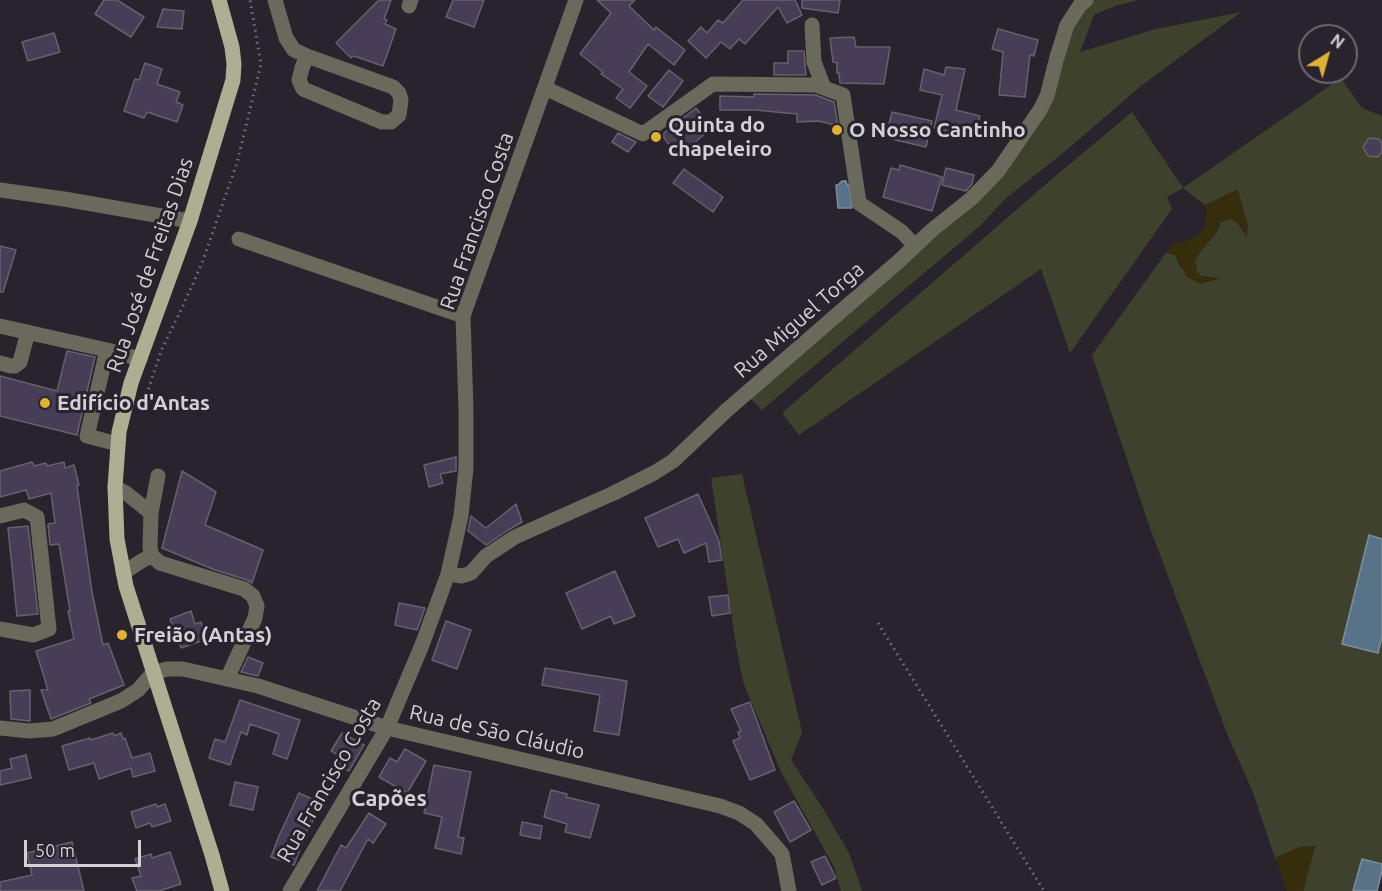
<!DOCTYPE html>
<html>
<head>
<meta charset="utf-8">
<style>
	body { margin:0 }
	#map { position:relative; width:1382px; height:891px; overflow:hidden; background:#28232d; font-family:Ubuntu,sans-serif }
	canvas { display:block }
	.north { position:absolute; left:1298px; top:24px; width:60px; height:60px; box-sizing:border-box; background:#28232d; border:2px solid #6c6971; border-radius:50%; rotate:37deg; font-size:16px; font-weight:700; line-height:24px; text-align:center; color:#d3d1d7 }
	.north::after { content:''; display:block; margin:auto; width:21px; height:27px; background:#deb133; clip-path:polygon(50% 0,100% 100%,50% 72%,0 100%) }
	.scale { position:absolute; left:24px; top:840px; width:117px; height:27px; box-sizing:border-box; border:3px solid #d3d1d7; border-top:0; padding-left:8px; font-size:18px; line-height:21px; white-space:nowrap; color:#d3d1d7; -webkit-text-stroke:4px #28232d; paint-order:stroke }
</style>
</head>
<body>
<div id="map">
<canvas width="1382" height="891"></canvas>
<div class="north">N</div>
<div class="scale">50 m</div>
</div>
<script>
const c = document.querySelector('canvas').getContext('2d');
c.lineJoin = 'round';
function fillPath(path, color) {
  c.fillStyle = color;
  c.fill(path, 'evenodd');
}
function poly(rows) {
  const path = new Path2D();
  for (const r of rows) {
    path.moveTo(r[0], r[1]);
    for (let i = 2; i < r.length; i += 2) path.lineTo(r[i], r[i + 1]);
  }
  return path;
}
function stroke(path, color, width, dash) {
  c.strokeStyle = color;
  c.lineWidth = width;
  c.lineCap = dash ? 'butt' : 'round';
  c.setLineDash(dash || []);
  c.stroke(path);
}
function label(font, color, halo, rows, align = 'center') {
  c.font = font + ' Ubuntu,sans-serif';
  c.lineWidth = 6;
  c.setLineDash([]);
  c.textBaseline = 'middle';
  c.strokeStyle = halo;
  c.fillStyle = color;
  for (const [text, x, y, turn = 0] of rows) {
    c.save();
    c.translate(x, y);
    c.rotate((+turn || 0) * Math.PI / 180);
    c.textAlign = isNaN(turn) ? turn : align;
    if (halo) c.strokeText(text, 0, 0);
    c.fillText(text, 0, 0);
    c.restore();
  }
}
const green = poly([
	[1094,0,1138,0,1115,6,1094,15,1080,52,1156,29,1241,12,1141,86,1063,153,1006,198,981,225,762,410,750,398,1002,175,1082,9],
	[1341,78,1362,108,1382,116,1382,539,1369,536,1378,653,1382,637,1382,864,1362,859,1353,891,1303,891,1315,846,1300,847,1275,858,1252,790,1228,736,1150,528,1092,355,1166,253,1175,255,1179,265,1200,284,1218,278,1201,276,1197,272,1195,261,1200,252,1217,232,1221,222,1231,219,1237,222,1246,236,1242,208,1237,190,1205,205,1183,188,1167,197,1172,209,1070,353,1041,269,799,435,782,413,1053,178,1132,112,1183,188],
	[742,474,802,732,791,760,824,810,849,853,862,891,841,891,834,867,781,772,743,682,736,645,711,478]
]);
const sand = poly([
	[1238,190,1248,225,1247,237,1241,226,1237,222,1231,219,1221,222,1217,232,1200,252,1195,261,1197,272,1201,276,1210,278,1221,278,1200,284,1187,277,1175,255,1166,253,1174,243,1182,243,1198,235,1205,225,1207,211,1205,205],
	[1315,846,1303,891,1287,891,1275,858,1300,847]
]);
const water = poly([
	[842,181,846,181,847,185,849,185,852,208,838,208,836,185,838,185,842,181],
	[1369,535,1382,539,1382,637,1378,653,1342,644,1369,535],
	[1362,859,1382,864,1382,871,1377,891,1353,891,1362,859]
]);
const building = poly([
	[104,0,117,0,144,17,131,37,95,14,104,0],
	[379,0,391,0,384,19,387,20,385,24,396,29,383,66,354,56,351,58,336,43,379,0],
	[453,0,484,0,474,27,446,17,453,0],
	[597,0,635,0,629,6,654,30,656,27,685,50,674,65,648,44,629,72,647,86,630,108,616,98,623,89,601,74,603,72,580,54,611,13,597,0],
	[743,0,795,0,802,15,787,23,778,7,745,44,739,39,730,49,721,42,706,58,688,41,701,27,707,33,718,20,723,23,743,0],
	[802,0,840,0,838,13,802,8,802,0],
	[163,9,184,11,182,29,157,27,163,9],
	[998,29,1038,40,1034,56,1030,55,1025,97,999,95,1003,52,992,49,998,29],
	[54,33,60,52,28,61,22,42,54,33],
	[854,37,856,47,890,47,884,84,840,83,839,73,837,73,837,63,833,62,830,38,854,37],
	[788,51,804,51,806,75,774,75,774,63,788,63,788,51],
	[145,63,162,69,157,84,180,92,176,102,183,105,177,122,147,112,144,118,124,111,135,79,139,80,145,63],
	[946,67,965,69,956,110,980,116,974,138,934,128,942,95,920,90,924,69,944,75,946,67],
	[669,70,683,81,663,107,648,96,669,70],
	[754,94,816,95,834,102,838,126,819,121,797,122,797,114,755,110,720,110,720,96,754,97,754,94],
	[696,108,703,117,697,122,706,133,678,156,664,138,664,133,696,108],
	[892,112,932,121,926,147,891,139,894,129,888,128,892,112],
	[618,133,636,142,628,152,612,142,618,133],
	[1369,138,1379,139,1382,144,1382,151,1378,157,1368,156,1363,147,1369,138],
	[900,165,942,177,932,211,883,197,891,168,899,170,900,165],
	[946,168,974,175,972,184,966,191,942,185,946,168],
	[684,169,723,197,713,212,673,183,684,169],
	[0,246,16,250,3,292,0,292,0,246],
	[67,351,95,357,77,435,0,416,0,376,57,391,67,351],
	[456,457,456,471,440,474,443,483,429,487,424,465,456,457],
	[32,462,34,466,46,463,47,466,64,462,65,468,74,465,79,485,77,486,92,592,103,645,108,643,124,685,89,699,91,703,51,719,41,690,48,690,36,651,74,639,68,611,70,611,59,544,50,545,48,524,55,523,51,493,29,499,26,490,0,497,0,471,32,462],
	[182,471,216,492,205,525,263,550,252,583,247,580,215,570,162,548,182,471],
	[698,494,719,541,722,560,709,562,706,543,684,553,678,539,658,547,645,518,698,494],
	[516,504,522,522,510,529,486,545,468,531,471,516,486,528,516,504],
	[28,526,38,614,17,616,8,528,28,526],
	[615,571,635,616,614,624,611,616,582,629,566,593,615,571],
	[728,595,730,613,712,616,709,597,728,595],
	[399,603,425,608,417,630,395,625,399,603],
	[191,611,195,624,201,622,207,639,181,648,170,619,191,611],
	[446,621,471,630,457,669,432,660,446,621],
	[248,657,263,663,258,676,241,672,248,657],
	[545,668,627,681,619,735,594,731,600,695,542,685,545,668],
	[30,690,30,721,11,719,10,691,30,690],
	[240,700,300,720,287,759,273,754,279,734,250,724,247,735,241,732,230,765,209,758,215,739,225,742,240,700],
	[750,702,775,770,750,780,733,741,740,738,738,732,741,731,731,709,750,702],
	[113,733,114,736,121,733,123,739,125,738,132,758,150,753,155,771,133,777,131,768,99,779,94,763,69,770,62,746,90,738,91,740,113,733],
	[342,733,364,745,349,771,334,762,338,755,331,751,342,733],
	[405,749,426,761,407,793,379,777,390,758,397,762,405,749],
	[26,755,31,778,0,785,0,771,12,768,10,759,26,755],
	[434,765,471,772,458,837,464,838,461,854,435,848,442,817,424,813,434,765],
	[235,782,258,787,253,810,230,805,235,782],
	[551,790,567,794,566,797,599,805,590,838,565,832,567,824,544,817,551,790],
	[299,793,321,803,309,829,308,828,294,865,271,857,278,838,299,793],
	[794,801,811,830,790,842,774,812,794,801],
	[156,804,157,807,165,804,171,821,152,827,150,823,136,828,131,812,156,804],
	[369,813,386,824,373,843,368,839,340,891,317,891,341,845,346,848,369,813],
	[522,822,542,826,540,839,520,835,522,822],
	[72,842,84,891,0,891,0,882,32,875,27,853,72,842],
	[170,852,181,884,159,891,137,891,132,878,141,876,135,859,151,854,152,858,170,852],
	[825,856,836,878,822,885,811,862,825,856]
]);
const path = poly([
	[141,412,161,351,182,308,202,263,237,163,261,64,250,0],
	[878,623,1044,891]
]);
const minor = poly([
	[275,0,286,38,294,50,307,56,393,87,399,93,401,100,399,115,391,122,382,122,303,89,299,80,302,68,307,56],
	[409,6,411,0],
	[812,25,814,62,824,88],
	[545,88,643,134,713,84,816,85,843,95,859,203,902,232,915,246],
	[0,190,64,199,190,221],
	[239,239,463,316],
	[0,326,107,350],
	[0,363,11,366,15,366,20,362,28,332],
	[118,444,87,436,107,350,140,359],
	[115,487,126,493,151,513,150,548,152,556,160,563,244,589,253,596,257,606,255,618,227,679],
	[151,513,158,476],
	[0,516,24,510,37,517,49,629,33,635,0,629],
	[123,573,143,560,152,556],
	[448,574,462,576,471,573,486,556,515,537,614,493,654,473,673,461,727,410,899,261,932,230,972,198,998,171,1040,110,1047,96,1057,57,1067,25,1080,5,1086,0],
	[0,728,29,731,53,729,121,701,138,690,153,673,167,669,183,669,258,686,387,728,720,806,739,813,756,824,782,854,789,891],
	[290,891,387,728,422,645,448,574,461,516,466,468,466,410,463,316,576,0]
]);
const major = poly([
	[219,0,232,47,234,64,233,80,190,221,131,383,119,432,115,487,117,539,126,586,212,855,222,891]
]);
const markers = [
	[837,130,6,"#deb133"],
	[656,137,6,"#deb133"],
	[45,403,6,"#deb133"],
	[122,635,6,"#deb133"]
];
const poiNames = [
	["Quinta do",668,125],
	["chapeleiro",668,149],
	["O Nosso Cantinho",849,130],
	["Edifício d'Antas",57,403],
	["Freião (Antas)",134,635]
];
const streetNames = [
	["Rua Francisco Costa",477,221,-71],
	["Rua José de Freitas Dias",150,265,-71],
	["Rua Miguel Torga",799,320,-41],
	["Rua de São Cláudio",497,732,13],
	["Rua Francisco Costa",329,780,-60]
];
const neighbourhoodNames = [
	["Capões",389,799]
];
fillPath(green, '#3e422c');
fillPath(sand, '#352d0c');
fillPath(water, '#587287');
stroke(water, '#7d8e9f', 1.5);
fillPath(building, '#483d56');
stroke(building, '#66616c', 1.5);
stroke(path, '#76737b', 3, [1.5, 4.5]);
stroke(minor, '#696a5c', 15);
stroke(major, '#adae92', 15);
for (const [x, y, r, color] of markers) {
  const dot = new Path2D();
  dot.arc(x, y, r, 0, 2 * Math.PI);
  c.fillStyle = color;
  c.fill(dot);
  stroke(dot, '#28232d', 2);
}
label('bold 21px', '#d3d1d7', '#28232d', poiNames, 'left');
label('21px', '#d3d1d7', '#28232d', streetNames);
label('bold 22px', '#d3d1d7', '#28232d', neighbourhoodNames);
</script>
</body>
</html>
